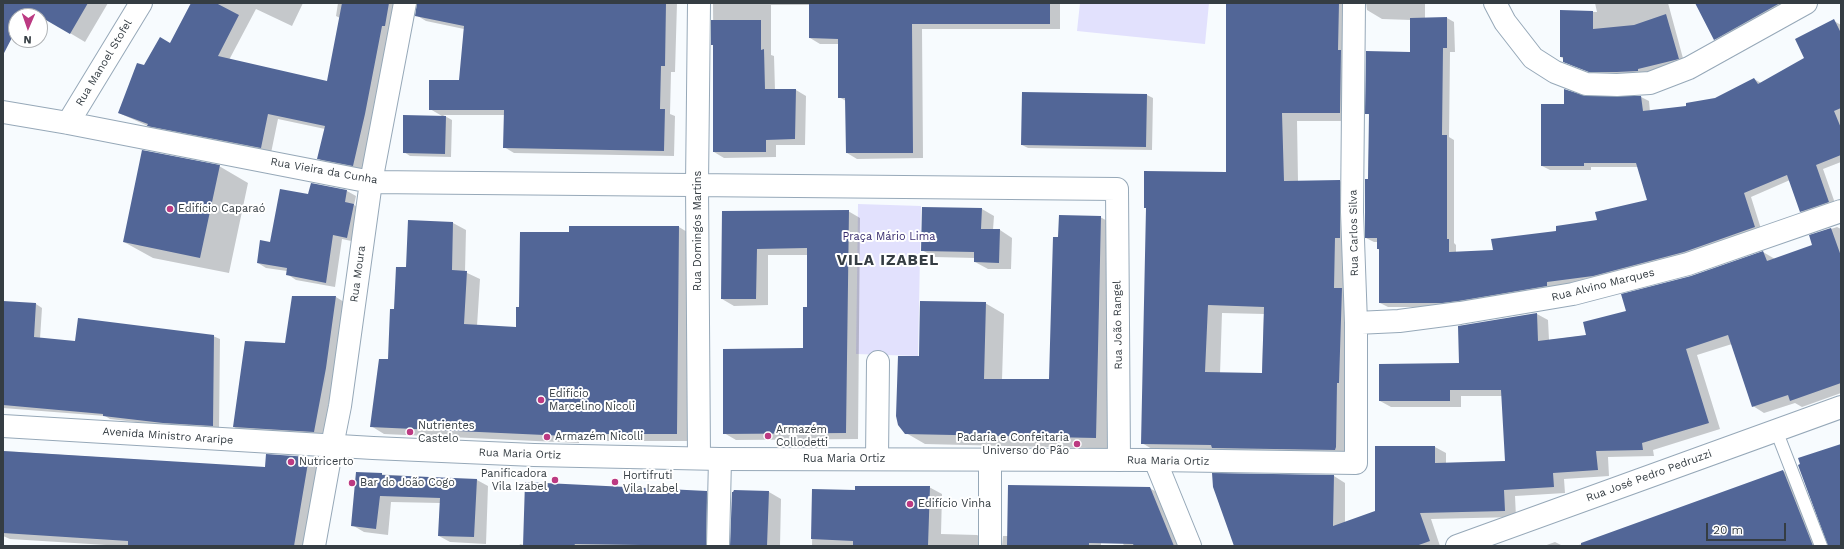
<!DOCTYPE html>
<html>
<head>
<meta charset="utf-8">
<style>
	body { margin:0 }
	#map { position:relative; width:1844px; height:549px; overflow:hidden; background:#f7fbfe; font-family:"Work Sans",sans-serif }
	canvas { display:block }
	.frame { position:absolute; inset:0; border:4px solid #353d43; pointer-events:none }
	.north { position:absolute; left:8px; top:8px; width:40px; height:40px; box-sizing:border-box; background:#fff; border:1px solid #aeb1b4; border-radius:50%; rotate:182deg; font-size:11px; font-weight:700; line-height:16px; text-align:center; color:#353d43 }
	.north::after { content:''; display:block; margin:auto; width:14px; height:18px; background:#bc3a82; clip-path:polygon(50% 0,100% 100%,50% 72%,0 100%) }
	.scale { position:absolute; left:1706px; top:523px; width:80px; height:18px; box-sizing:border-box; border:2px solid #353d43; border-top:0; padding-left:5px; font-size:12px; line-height:14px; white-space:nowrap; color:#353d43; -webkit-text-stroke:3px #fff; paint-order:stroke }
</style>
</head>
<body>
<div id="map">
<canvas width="1844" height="549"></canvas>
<div class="frame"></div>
<div class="north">N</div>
<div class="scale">20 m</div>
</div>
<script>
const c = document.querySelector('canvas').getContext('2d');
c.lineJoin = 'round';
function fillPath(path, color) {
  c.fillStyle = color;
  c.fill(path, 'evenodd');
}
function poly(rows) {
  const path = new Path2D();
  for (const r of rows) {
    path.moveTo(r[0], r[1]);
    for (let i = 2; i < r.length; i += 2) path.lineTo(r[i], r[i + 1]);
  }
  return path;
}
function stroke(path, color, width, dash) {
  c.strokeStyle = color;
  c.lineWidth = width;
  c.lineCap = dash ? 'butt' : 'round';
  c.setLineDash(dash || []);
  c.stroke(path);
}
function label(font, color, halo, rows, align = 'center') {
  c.font = font + ' "Work Sans",sans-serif';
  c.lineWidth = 4;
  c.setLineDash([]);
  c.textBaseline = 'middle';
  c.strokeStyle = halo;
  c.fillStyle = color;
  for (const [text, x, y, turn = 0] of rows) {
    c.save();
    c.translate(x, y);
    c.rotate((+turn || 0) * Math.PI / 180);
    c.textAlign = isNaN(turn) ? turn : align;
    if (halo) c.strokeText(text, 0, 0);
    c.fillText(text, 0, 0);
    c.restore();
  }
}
const green = poly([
	[1080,3,1209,3,1205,44,1077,31],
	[858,204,921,206,918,356,856,354]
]);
const shadow = poly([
	[3,3,108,3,85,42,43,17,40,23,40,16,16,16,16,39,10,36,3,50],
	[193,3,303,3,292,26,256,9,229,60,328,82,340,18,336,16,338,3,402,3,363,171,328,164,318,158,325,129,278,119,271,153,159,131,119,113,144,67,171,44],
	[417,3,677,3,675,72,671,72,670,114,675,116,674,156,514,153,504,147,505,115,443,115,452,120,451,157,410,156,404,152,442,116,430,109,460,81,464,29,426,21,416,15],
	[713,3,1060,3,1060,29,922,29,923,158,857,159,847,153,846,101,839,97,839,44,820,44,810,38,810,5,771,5,771,55,774,56,775,90,796,90,806,96,805,145,776,145,776,157,724,158,714,152],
	[1227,3,1360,3,1355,121,1297,121,1298,181,1340,181,1354,189,1351,456,1157,452,1142,443,1227,173],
	[1222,313,1264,314,1262,374,1220,374],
	[1366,3,1425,3,1425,19,1447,18,1454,22,1455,52,1450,52,1449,137,1454,140,1454,243,1456,245,1456,253,1494,251,1598,221,1649,201,1638,167,1591,167,1591,170,1550,170,1542,166,1565,105,1585,97,1641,97,1649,101,1650,112,1687,107,1716,99,1754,79,1761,83,1806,59,1834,21,1841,25,1841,162,1823,169,1836,206,1809,216,1801,211,1790,180,1751,197,1762,232,1601,280,1450,307,1388,307,1380,303,1380,250,1378,249,1378,242,1374,242,1366,238,1370,115,1366,113,1411,54,1411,20,1382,19,1367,10],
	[1595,3,1668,3,1684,62,1644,73,1644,74,1596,75,1571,65,1561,57,1561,11,1597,12],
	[1696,3,1789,3,1721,43,1715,39],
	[18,40,31,40,28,45],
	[1023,93,1147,95,1153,98,1152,150,1028,148,1022,145],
	[219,166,248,183,229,273,153,258,124,242],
	[312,184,347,191,356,196,354,205,362,210,356,242,342,239,335,287,296,280,287,274,287,271,266,268,258,263,271,243,309,196],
	[982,209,994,216,993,230,1000,230,1012,238,1011,269,988,269,975,262,975,258,934,257,922,250],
	[848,211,860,218,858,439,736,440,724,433,804,349,808,308,808,255,768,255,768,305,734,306,722,299,723,212],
	[1100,217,1119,227,1114,458,1106,458,1089,448,925,444,906,433,920,357,985,303,1004,314,1002,380,1050,380,1059,238],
	[409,221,453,223,466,230,465,272,480,279,477,326,517,328,520,308,679,227,692,235,689,441,579,441,579,443,384,434,371,426,389,360,394,310,407,268],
	[1837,227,1841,229,1841,393,1802,407,1795,403,1764,413,1753,406,1732,344,1697,355,1720,429,1653,450,1654,456,1608,457,1609,476,1564,479,1565,493,1515,496,1516,517,1431,519,1440,546,1235,546,1334,476,1345,483,1345,523,1376,512,1435,447,1446,453,1446,463,1506,462,1502,396,1461,396,1461,407,1391,407,1380,401,1460,364,1459,327,1537,314,1548,320,1549,340,1588,335,1627,312,1691,277,1763,252,1775,259,1814,246,1810,236],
	[336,297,344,302,343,320,323,436,243,432,234,427,286,344],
	[3,302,36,304,42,308,40,339,76,342,213,336,220,339,219,429,170,426,110,419,105,416,3,408],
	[3,451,266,468,267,455,309,458,320,464,306,546,122,546,10,539,3,536],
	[1783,471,1801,481,1826,546,1576,546],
	[357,473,477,480,488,486,486,544,450,542,439,536,440,503,391,502,388,535,364,532,352,525],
	[929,487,942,494,941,534,977,535,990,542,990,546,812,546,813,490,856,491],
	[1103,488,1150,488,1156,492,1178,546,1124,546],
	[706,492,719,499,718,546,519,546,520,544,524,545],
	[769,492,781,499,780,546,731,546],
	[1102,493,1101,546,1002,546,1003,536,1008,536],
	[1555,542,1563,546,1544,546]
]);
const building = poly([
	[3,3,88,3,70,34,27,9,23,16,16,16,16,30,3,55],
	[191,3,216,3,239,15,218,56,327,81,342,3,389,3,385,26,382,26,365,114,353,166,317,159,325,126,268,114,261,148,147,126,148,124,118,113,137,63,144,65,160,37,170,43],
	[417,3,666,3,665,66,661,66,660,109,665,109,664,151,503,148,504,110,429,110,429,80,459,80,464,26,415,16],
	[809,3,1050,3,1050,24,912,24,913,153,846,153,845,98,838,98,838,39,809,38],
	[1226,3,1339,3,1338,50,1341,50,1340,113,1282,113,1284,181,1340,180,1340,238,1335,238,1334,288,1342,288,1339,383,1337,383,1336,447,1335,450,1212,448,1211,445,1141,444,1146,208,1144,208,1144,171,1226,172],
	[1208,305,1264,307,1262,373,1205,372],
	[1695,3,1780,3,1714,40],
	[1560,10,1593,11,1593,29,1634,25,1666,14,1679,59,1638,69,1638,71,1617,72,1589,72,1563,62,1563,57,1560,57],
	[1447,17,1447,48,1443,48,1442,135,1447,135,1447,239,1449,239,1449,252,1493,250,1491,239,1556,231,1556,226,1597,220,1595,212,1647,200,1636,163,1584,163,1584,166,1541,166,1541,104,1564,104,1564,89,1586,96,1641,96,1643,111,1686,106,1686,103,1715,98,1754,78,1758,84,1804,58,1795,39,1834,19,1841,33,1841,108,1834,111,1841,128,1841,155,1816,165,1829,202,1800,212,1787,175,1744,193,1755,227,1684,252,1593,276,1547,282,1547,286,1458,301,1442,303,1379,303,1379,249,1377,249,1377,238,1365,238,1365,179,1368,179,1369,114,1365,114,1366,51,1410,52,1410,18],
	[711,20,761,20,761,50,764,49,765,89,796,89,795,139,766,140,766,152,713,152,713,45,711,45],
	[1022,92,1147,94,1146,147,1021,145],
	[403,115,446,116,445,154,403,153],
	[142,150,220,165,200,258,123,242],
	[311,183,347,190,345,202,354,204,347,238,333,235,326,283,286,275,287,268,257,263,260,240,270,242,280,189,308,194],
	[922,207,982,208,981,229,1000,229,999,263,974,262,974,252,921,251],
	[849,210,846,433,723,434,723,349,803,348,803,307,807,307,807,248,757,249,756,299,721,299,722,211],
	[1059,215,1101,216,1096,438,905,434,898,425,896,416,898,356,919,356,920,301,986,302,984,379,1049,379,1053,237,1058,237],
	[408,220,453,222,452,270,467,271,464,324,516,327,516,307,519,307,520,232,569,232,569,226,679,226,677,434,566,434,566,436,370,427,379,359,388,359,390,309,394,309,396,267,406,267],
	[1831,228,1841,256,1841,383,1790,401,1788,395,1752,407,1728,335,1686,349,1709,423,1642,443,1643,450,1596,451,1598,470,1553,473,1554,487,1504,490,1505,511,1420,513,1430,541,1416,546,1234,546,1213,487,1212,473,1334,475,1333,526,1375,511,1375,446,1435,446,1435,463,1505,461,1501,390,1450,390,1450,401,1379,401,1379,364,1459,363,1458,326,1537,313,1538,341,1586,335,1583,322,1626,311,1621,294,1691,276,1763,251,1767,261,1812,245,1809,235],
	[292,296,336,296,326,368,314,432,233,427,245,341,285,343],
	[3,301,36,303,34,337,75,341,78,318,214,335,213,426,163,423,103,416,103,414,3,405],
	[1841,444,1841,546,1828,546,1798,465,1800,464,1798,458],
	[3,451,265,467,266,454,309,457,294,546,128,546,128,541,3,533],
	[1783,470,1813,546,1581,546,1581,543],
	[356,472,382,473,382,475,477,479,474,537,438,536,440,498,380,496,376,529,351,526],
	[525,482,707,491,706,546,575,544,574,546,523,546],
	[1008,485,1150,487,1174,546,1134,546,1133,544,1089,543,1089,546,1007,546],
	[855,486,930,486,928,546,853,546,853,541,811,539,812,489,855,490],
	[734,490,769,491,767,546,730,546,732,492,733,492]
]);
const lane = poly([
	[1776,430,1821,546]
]);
const street = poly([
	[1495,3,1505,22,1533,58,1555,72,1586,84,1617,85,1650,83,1689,68,1806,3],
	[3,112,68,123,371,182,1117,189,1119,460],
	[68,123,141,3],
	[1356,323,1399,321,1460,313,1573,294,1688,264,1841,211],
	[332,446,340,406,371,182,405,3],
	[699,458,697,185,699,3],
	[877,459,878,362],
	[1155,460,1356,463,1356,323,1352,212,1354,3],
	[718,546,720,459],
	[990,546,990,459],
	[1457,546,1841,407]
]);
const secondary = poly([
	[3,426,373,448,534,455,720,459,1155,460,1190,546],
	[314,546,332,446]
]);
const markers = [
	[170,209,4,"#bc3a82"],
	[541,400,4,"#bc3a82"],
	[410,432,4,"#bc3a82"],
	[768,436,4,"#bc3a82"],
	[547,437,4,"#bc3a82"],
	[1077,444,4,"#bc3a82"],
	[291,462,4,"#bc3a82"],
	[555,480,4,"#bc3a82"],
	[615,482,4,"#bc3a82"],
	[352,483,4,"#bc3a82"],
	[910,504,4,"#bc3a82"]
];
const streetNames = [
	["Rua Manoel Stofel",104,63,-59],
	["Rua Vieira da Cunha",324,171,10],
	["Rua Domingos Martins",698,231,-90],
	["Rua Carlos Silva",1354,233,-91],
	["Rua Moura",358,274,-82],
	["Rua Alvino Marques",1603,285,-14],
	["Rua João Rangel",1118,325,-91],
	["Avenida Ministro Araripe",168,436,4],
	["Rua Maria Ortiz",520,454,2],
	["Rua Maria Ortiz",844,459],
	["Rua Maria Ortiz",1168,461,1],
	["Rua José Pedro Pedruzzi",1649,476,-20]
];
const poiNames = [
	["Edifício Caparaó",178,209],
	["Edifício",549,394],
	["Marcelino Nicoli",549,407],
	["Nutrientes",418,426],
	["Castelo",418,439],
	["Armazém",776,430],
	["Collodetti",776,443],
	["Armazém Nicolli",555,437],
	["Padaria e Confeitaria",1069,438,"right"],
	["Universo do Pão",1069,451,"right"],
	["Nutricerto",299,462],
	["Panificadora",547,474,"right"],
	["Vila Izabel",547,487,"right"],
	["Hortifruti",623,476],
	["Vila Izabel",623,489],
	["Bar do João Cogo",360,483],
	["Edifício Vinha",918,504]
];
const parkNames = [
	["Praça Mário Lima",889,237]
];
const districtNames = [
	["VILA IZABEL",888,261]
];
fillPath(green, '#e2e1fd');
fillPath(shadow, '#0003');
fillPath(building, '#526697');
stroke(lane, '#96a8b8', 14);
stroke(street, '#96a8b8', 24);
stroke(secondary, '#96a8b8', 24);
stroke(lane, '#fff', 12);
stroke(street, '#fff', 22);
stroke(secondary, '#fff', 22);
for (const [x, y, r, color] of markers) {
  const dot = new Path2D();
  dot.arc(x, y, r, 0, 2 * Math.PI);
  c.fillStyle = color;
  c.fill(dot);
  stroke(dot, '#fff', 1.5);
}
label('11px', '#353d43', '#fff', streetNames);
label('11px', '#353d43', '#fff', poiNames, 'left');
label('11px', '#372b6e', '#fff', parkNames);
c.letterSpacing = '1px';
label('bold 15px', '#353d43', '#fff', districtNames);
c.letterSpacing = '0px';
</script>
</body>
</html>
